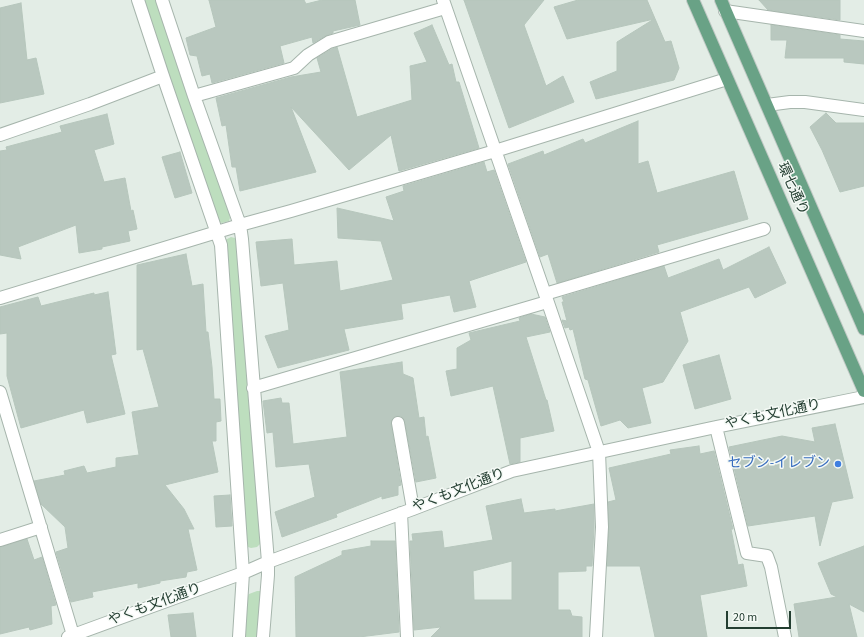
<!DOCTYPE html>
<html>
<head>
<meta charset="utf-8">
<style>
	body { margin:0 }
	#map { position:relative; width:864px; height:637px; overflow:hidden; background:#e3ede6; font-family:"Source Sans 3",sans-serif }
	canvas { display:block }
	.scale { position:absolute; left:726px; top:611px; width:65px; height:18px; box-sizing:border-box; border:2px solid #233e31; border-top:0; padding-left:5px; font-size:12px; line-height:14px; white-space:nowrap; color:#233e31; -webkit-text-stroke:3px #f4f9f5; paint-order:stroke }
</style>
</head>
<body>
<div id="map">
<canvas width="864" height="637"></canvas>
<div class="scale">20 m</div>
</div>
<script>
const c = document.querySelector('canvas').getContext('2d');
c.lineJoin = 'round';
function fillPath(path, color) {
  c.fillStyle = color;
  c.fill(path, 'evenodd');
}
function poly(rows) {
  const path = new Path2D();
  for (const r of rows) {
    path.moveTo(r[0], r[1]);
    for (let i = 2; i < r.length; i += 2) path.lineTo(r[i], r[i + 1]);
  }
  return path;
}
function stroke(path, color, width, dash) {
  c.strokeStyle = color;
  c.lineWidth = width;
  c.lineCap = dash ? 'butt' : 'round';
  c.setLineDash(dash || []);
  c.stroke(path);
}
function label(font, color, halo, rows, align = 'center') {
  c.font = font + ' "Source Sans 3","Noto Sans JP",sans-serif';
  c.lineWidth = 3;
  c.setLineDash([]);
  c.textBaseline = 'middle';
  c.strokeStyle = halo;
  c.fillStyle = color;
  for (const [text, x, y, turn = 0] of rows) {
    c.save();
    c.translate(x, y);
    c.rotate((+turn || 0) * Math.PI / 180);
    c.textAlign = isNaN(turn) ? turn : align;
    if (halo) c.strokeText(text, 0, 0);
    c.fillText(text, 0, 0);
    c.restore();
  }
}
const green = poly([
	[143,0,156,0,229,212,230,218,229,221,222,223,219,222],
	[231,237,235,238,237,241,261,543,257,547,251,548,248,547,246,543,225,240],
	[257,591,260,591,262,597,258,637,243,637,247,598,249,594]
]);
const building = poly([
	[209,0,304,0,306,4,322,0,355,0,360,25,333,31,333,33,325,36,313,43,312,37,280,46,284,63,212,83,210,74,202,76,197,56,190,55,186,38,216,27,209,0],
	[464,0,544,0,524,25,546,86,563,76,574,102,509,128,464,0],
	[578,0,647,0,665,42,671,41,679,68,674,80,596,99,590,82,617,71,617,42,654,19,567,39,554,7,578,0],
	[759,0,840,0,840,20,768,10,759,0],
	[21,3,27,60,36,58,44,94,0,103,0,8,21,3],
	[432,25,449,65,452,64,456,82,459,82,479,148,399,171,391,135,349,170,291,107,316,172,240,191,236,167,232,167,226,125,222,126,216,98,291,77,321,72,317,58,332,49,337,47,357,117,412,100,410,66,427,62,414,33,432,25],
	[771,25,840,35,840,39,864,41,864,64,844,62,844,58,785,58,787,40,771,40,771,25],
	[826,113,836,123,864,123,864,186,840,192,822,150,810,127,826,113],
	[107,114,114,144,94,150,104,182,125,178,131,211,133,210,137,229,128,231,130,241,102,247,102,249,79,253,76,225,18,247,21,259,0,255,0,151,7,150,6,147,62,132,60,126,107,114],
	[638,121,638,164,648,161,657,193,734,171,748,219,657,245,659,252,557,283,548,254,540,257,508,164,543,151,544,155,583,139,585,143,638,121],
	[180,152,192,193,175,198,162,157,180,152],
	[484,162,487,172,494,170,526,262,469,281,476,307,454,312,450,295,401,304,403,319,344,329,349,350,278,368,265,336,289,330,283,283,261,286,256,242,292,239,294,265,337,261,340,291,393,280,381,241,338,238,337,208,394,221,386,197,404,191,403,186,484,162],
	[769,247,786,283,755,298,749,287,680,312,688,341,663,382,642,388,651,423,628,428,620,420,601,426,588,380,585,379,573,329,570,330,569,327,565,328,562,320,567,321,562,302,564,302,562,297,664,266,668,278,719,259,723,270,769,247],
	[186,254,192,286,203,284,206,332,208,332,212,367,214,399,220,399,221,421,216,422,216,441,212,441,218,472,165,485,184,509,194,529,188,529,197,570,187,572,186,577,160,581,160,583,138,588,138,583,92,592,93,597,71,602,56,552,68,548,65,527,41,504,34,481,65,475,64,471,84,466,87,473,116,467,116,458,139,455,132,412,159,407,143,349,137,350,137,265,186,254],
	[108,292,116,354,111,355,125,414,87,423,84,410,21,428,7,376,7,333,0,334,0,307,38,297,41,306,94,293,94,295,108,292],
	[531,314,545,317,550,332,526,337,546,400,547,400,554,431,520,438,520,462,510,464,493,386,451,396,446,371,457,369,457,348,471,340,469,333,520,321,519,318,531,314],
	[719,355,731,399,695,409,683,365,719,355],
	[402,362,403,374,413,378,419,418,424,417,426,437,428,436,436,478,416,482,405,422,401,416,396,416,393,418,391,424,401,485,398,486,398,495,382,499,382,496,336,514,337,517,282,537,275,512,315,497,309,464,276,467,273,432,267,433,263,401,281,398,282,403,289,403,293,444,347,437,340,372,402,362],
	[835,424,853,498,832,502,820,546,815,516,748,526,729,447,782,436,815,442,812,428,835,424],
	[699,446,700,454,714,451,733,529,731,529,738,565,743,564,747,586,700,595,707,637,655,637,640,566,607,566,609,527,608,502,616,500,609,468,671,454,670,450,699,446],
	[230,495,232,526,216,527,214,496,230,495],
	[521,499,524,513,555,509,555,511,594,504,594,527,592,566,586,566,586,571,558,572,558,610,570,610,572,616,582,617,582,637,431,637,441,627,414,630,410,541,413,541,412,534,442,531,444,548,493,540,486,506,521,499],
	[512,561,512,600,474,600,473,571,512,561],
	[27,539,34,560,42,557,56,605,51,606,52,624,30,630,29,627,0,634,0,547,27,539],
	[371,541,395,541,399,632,359,637,296,637,295,577,342,555,342,551,371,546,371,541],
	[864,546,864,612,849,604,857,637,799,637,794,604,837,597,831,594,818,563,864,546],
	[193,613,196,637,171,637,168,615,193,613]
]);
const minor = poly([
	[138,0,163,76,221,245,243,573,239,637],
	[162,0,194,96,240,225,242,239,268,562,268,575,263,637],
	[443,0,545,294,599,452,602,527,596,637],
	[725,11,864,31],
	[194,96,294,68,308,55,329,42,445,8],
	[767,105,790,102,805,102,864,110],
	[0,135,90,104,163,76],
	[545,294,764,229],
	[0,298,240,225,291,211,495,151,727,79],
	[253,388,547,302],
	[0,392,73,635],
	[398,423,413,509],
	[716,427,747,553,767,556,771,567,785,637],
	[401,513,407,637],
	[0,540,41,527],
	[68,637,243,573,268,562,413,509,512,471,716,427,864,397]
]);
const major = poly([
	[693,0,864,391],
	[721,0,864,329]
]);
const markers = [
	[838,464,4,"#3f7fe0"]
];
const streetNames = [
	["環七通り",792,189,66],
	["やくも文化通り",773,415,-12],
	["やくも文化通り",459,491,-21],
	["やくも文化通り",155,605,-20]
];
const shopNames = [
	["セブン-イレブン",830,464]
];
fillPath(green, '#bddebe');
fillPath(building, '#b9c8bf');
stroke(building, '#b6c6bc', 1);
stroke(minor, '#a6b5ac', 14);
stroke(major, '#c1c9c5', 14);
stroke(minor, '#fff', 12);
stroke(major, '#69a286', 12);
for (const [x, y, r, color] of markers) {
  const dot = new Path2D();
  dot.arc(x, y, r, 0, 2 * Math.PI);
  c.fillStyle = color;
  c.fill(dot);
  stroke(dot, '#f4f9f5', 1.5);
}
label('14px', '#233e31', '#f4f9f5', streetNames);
label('14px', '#366cbe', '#f4f9f5', shopNames, 'right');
</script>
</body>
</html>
